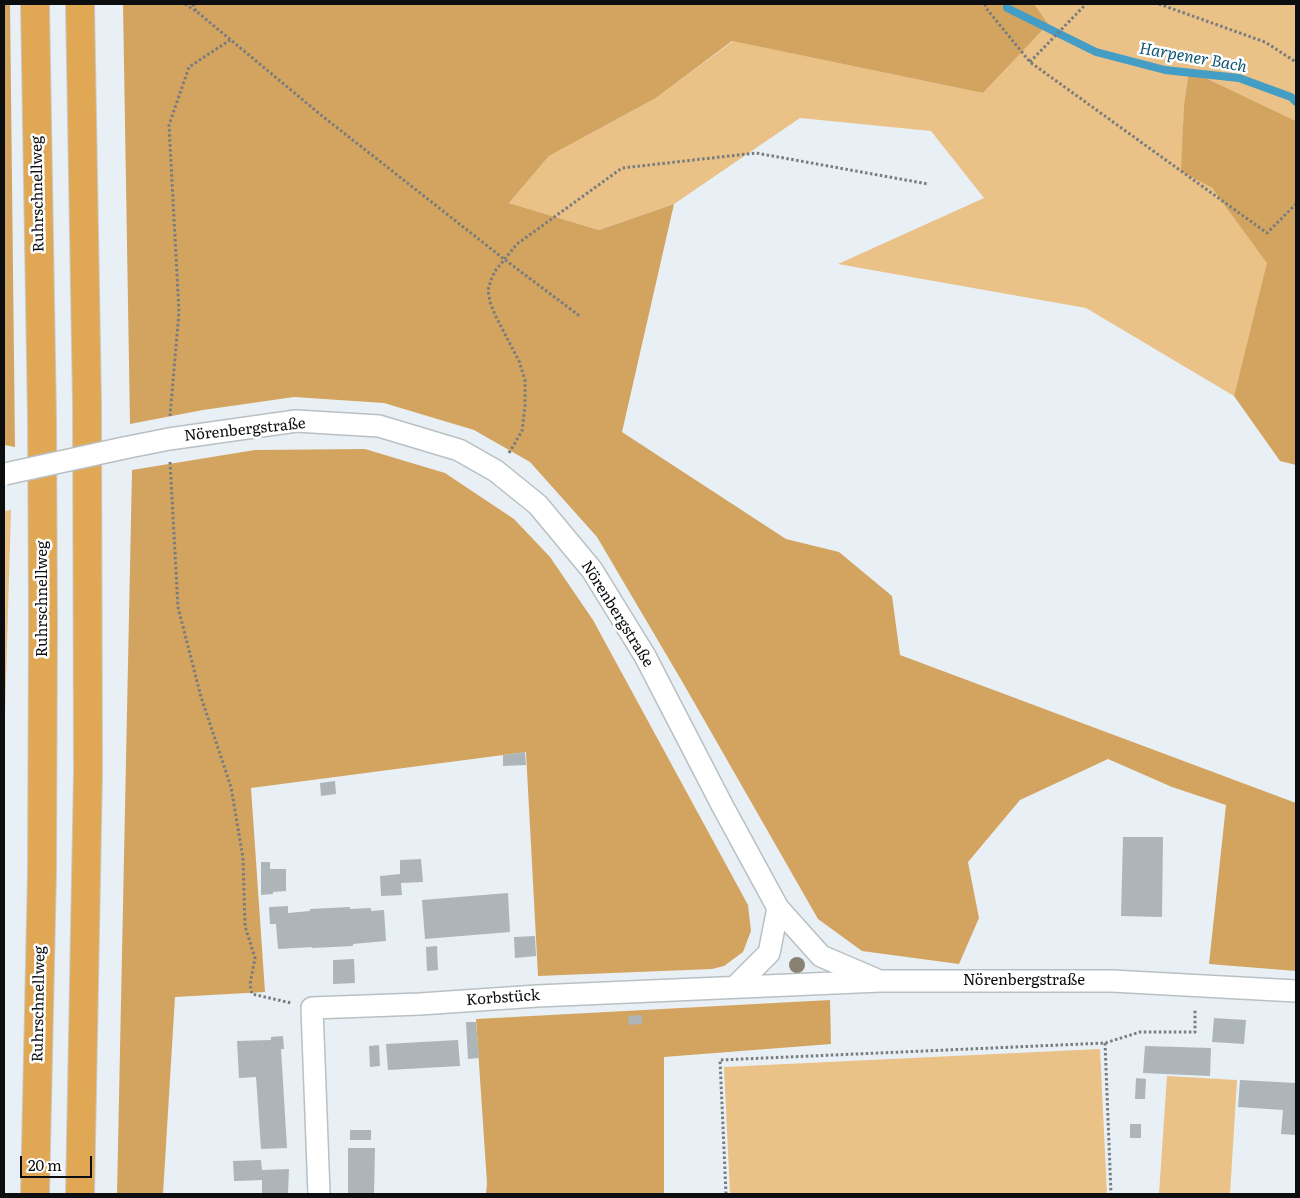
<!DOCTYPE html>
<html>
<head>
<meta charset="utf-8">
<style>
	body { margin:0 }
	#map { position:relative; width:1300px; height:1198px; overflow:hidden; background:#e8f0f5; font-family:Literata,serif }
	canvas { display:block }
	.frame { position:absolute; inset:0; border:5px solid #0b0d0f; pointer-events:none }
	.scale { position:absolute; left:20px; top:1156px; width:72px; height:22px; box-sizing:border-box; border:2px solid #0b0d0f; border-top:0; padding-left:6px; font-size:15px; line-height:18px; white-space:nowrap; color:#0b0d0f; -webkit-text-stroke:4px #fff; paint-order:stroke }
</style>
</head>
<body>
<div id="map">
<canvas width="1300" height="1198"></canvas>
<div class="frame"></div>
<div class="scale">20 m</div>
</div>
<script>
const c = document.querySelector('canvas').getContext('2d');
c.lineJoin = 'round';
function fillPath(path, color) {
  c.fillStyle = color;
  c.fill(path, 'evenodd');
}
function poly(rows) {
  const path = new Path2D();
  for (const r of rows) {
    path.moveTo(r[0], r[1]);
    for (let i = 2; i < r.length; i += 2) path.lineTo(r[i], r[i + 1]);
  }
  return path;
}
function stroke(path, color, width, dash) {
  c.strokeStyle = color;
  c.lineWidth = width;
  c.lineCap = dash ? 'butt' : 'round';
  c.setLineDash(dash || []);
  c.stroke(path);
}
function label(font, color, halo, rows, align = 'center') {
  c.font = font + ' Literata,serif';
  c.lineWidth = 5;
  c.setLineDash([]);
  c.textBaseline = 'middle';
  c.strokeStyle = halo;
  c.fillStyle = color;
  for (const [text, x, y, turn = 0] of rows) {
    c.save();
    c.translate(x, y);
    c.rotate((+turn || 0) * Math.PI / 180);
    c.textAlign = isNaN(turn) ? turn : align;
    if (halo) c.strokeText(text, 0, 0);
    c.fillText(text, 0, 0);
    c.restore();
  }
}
const green = poly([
	[1034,4,1296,4,1296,121,1189,70,1184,104,1182,171,1212,188,1268,263,1234,396,1086,308,838,264,984,198,931,131,800,118,674,204,599,230,509,203,549,156,656,98,733,41,983,93,1047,24],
	[11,510,4,747,4,511],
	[1100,1049,1107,1194,730,1194,724,1067],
	[1167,1076,1237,1080,1230,1194,1159,1194]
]);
const forest = poly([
	[4,4,10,4,15,447,4,445],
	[123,4,1034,4,1048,24,983,93,732,41,656,98,549,156,509,203,599,230,674,204,622,432,786,539,839,552,892,596,900,655,1296,803,1296,971,1209,964,1226,805,1172,787,1108,759,1020,800,968,862,979,918,959,964,862,951,818,919,683,683,597,537,530,462,474,430,384,403,294,397,203,410,130,424],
	[1189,70,1296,121,1296,465,1280,461,1234,396,1267,263,1212,188,1181,171,1184,104],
	[365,449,445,473,514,519,550,557,593,620,748,905,751,931,743,952,724,966,712,969,538,976,526,752,251,788,265,992,175,997,163,1194,117,1194,132,470,255,450],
	[830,1000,831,1044,664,1057,664,1194,486,1194,487,1183,476,1019]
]);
const stream = poly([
	[1007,4,1007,8,1096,52,1165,70,1239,78,1291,97,1296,102]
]);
const building = poly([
	[525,752,526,765,503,766,503,755],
	[335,781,336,794,321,796,320,783],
	[1123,837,1163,837,1162,917,1121,916],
	[421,859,423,882,401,883,402,895,381,896,380,876,400,874,400,860],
	[261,862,270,862,270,869,286,869,286,891,273,892,273,894,261,895],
	[508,893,510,932,425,939,422,900],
	[288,906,288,913,310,911,310,909,350,907,350,909,371,908,371,911,384,910,386,941,353,944,353,946,312,948,312,947,278,949,276,924,270,924,269,907],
	[535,936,536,956,515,958,514,937],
	[437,946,438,970,427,971,426,947],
	[354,959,355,983,333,984,333,960],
	[642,1015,642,1024,629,1025,628,1016],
	[1214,1018,1246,1020,1244,1044,1212,1042],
	[466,1022,476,1022,479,1058,468,1059],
	[283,1036,284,1049,281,1049,287,1148,261,1149,256,1077,239,1078,237,1041,271,1040,271,1037],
	[458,1040,460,1066,388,1070,386,1044],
	[379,1045,380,1066,370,1067,369,1046],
	[1145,1046,1211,1048,1210,1076,1143,1073],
	[1136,1078,1146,1079,1145,1099,1135,1099],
	[1240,1080,1296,1083,1296,1135,1281,1134,1283,1110,1238,1107],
	[1130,1124,1141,1124,1141,1138,1130,1138],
	[350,1130,371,1130,371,1140,350,1140],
	[348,1148,375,1148,374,1194,348,1194],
	[261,1160,262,1170,289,1169,288,1194,262,1194,262,1180,234,1181,233,1161]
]);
const path = poly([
	[185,4,196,11,321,115,504,259,581,317],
	[193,4,196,11],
	[985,4,986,8,1030,62,1267,233,1296,204],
	[1159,4,1265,42,1296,62],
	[1030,62,1086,4],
	[170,416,179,312,169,125,189,67,230,40],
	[509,453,522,431,525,406,525,380,519,361,495,315,490,302,488,290,491,280,495,271,517,244,622,168,756,153,928,184],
	[170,462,178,607,201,697,231,787,243,858,245,926,255,958,250,984,252,994,291,1003],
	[1105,1043,1111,1194],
	[726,1194,720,1060,1105,1043,1140,1032,1195,1032,1195,1009]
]);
const minor = poly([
	[124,448,169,439,296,421,379,426,459,450,496,471,538,505,592,570,645,656,722,805,778,908,821,956,875,979],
	[735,987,769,953,778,908],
	[319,1194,312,1008,420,1004,537,996,880,981,1112,981,1296,991]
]);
const motorway = poly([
	[35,4,42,419,43,624,42,871,35,1194],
	[80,4,87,403,88,773,80,1194]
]);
const minorBridge = poly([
	[5,474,124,448]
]);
const trees = [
	[797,965]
];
const streetNames = [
	["Ruhrschnellweg",38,194,-91],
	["Nörenbergstraße",245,430,-6],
	["Ruhrschnellweg",43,599,-90],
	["Nörenbergstraße",617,614,58],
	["Nörenbergstraße",1024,981],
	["Korbstück",503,998,-4],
	["Ruhrschnellweg",39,1004,-89]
];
const waterNames = [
	["Harpener Bach",1193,58,10]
];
fillPath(green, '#eac187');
fillPath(forest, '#d3a460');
stroke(stream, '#439dc4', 8);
fillPath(building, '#adb5b9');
stroke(minor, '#b8c0c4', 24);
stroke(motorway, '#c9caca', 30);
stroke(path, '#777c7f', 3, [2.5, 2.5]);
stroke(minor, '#fff', 21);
stroke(motorway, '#e0a854', 28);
stroke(minorBridge, '#b8c0c4', 24, []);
stroke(minorBridge, '#fff', 21);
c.fillStyle = '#898273';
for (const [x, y] of trees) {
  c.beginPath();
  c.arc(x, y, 8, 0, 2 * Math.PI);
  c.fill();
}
label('15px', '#0b0d0f', '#fff', streetNames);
label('italic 16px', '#0f5672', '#fff', waterNames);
</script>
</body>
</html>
